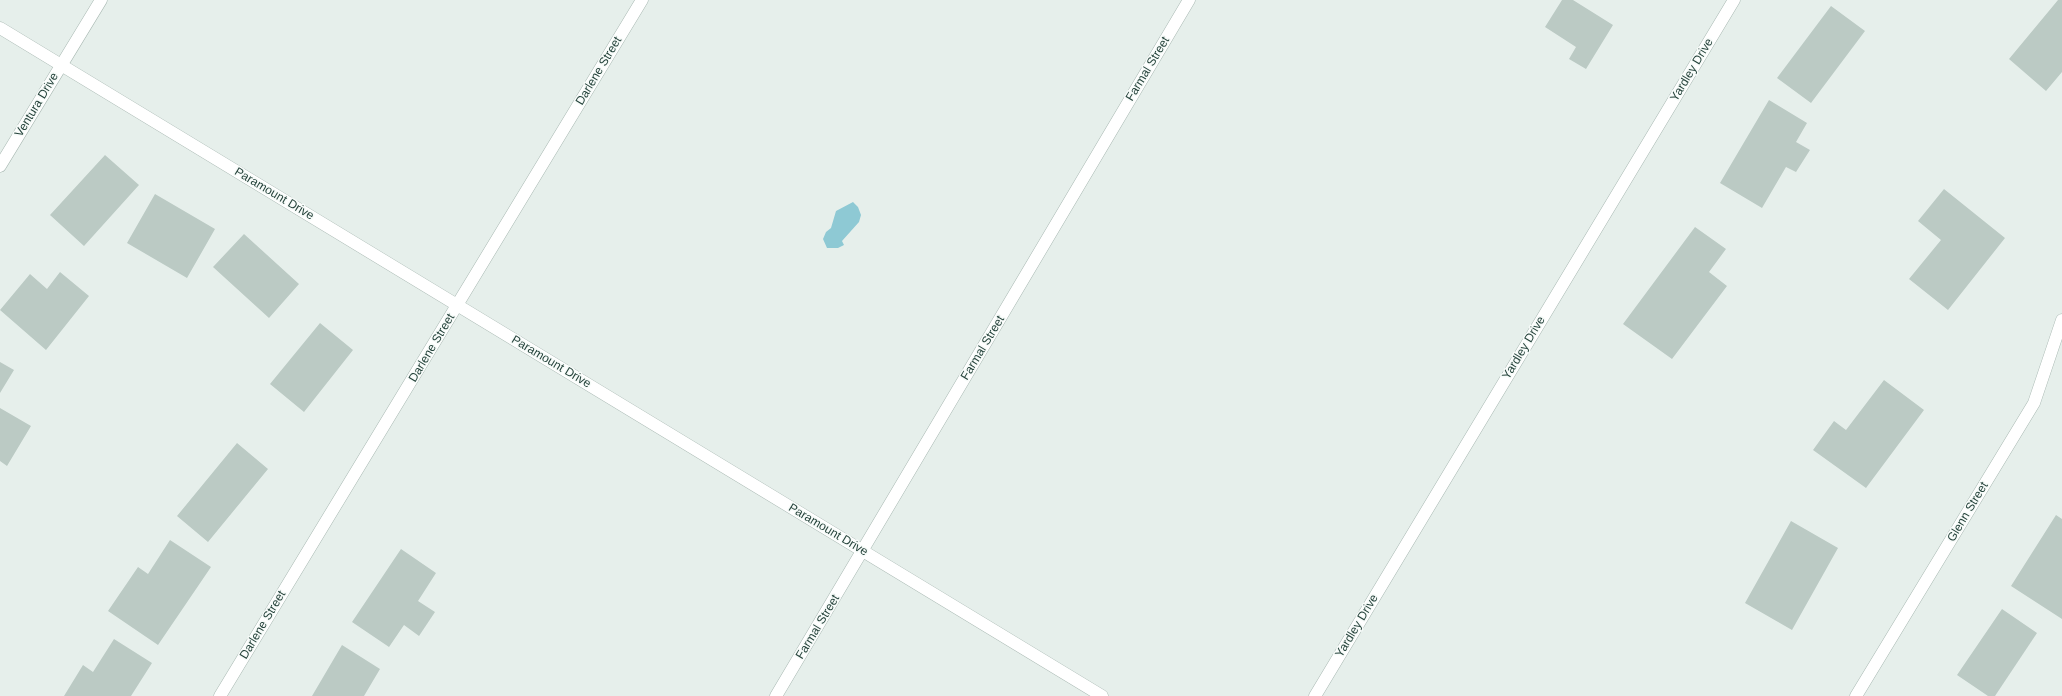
<!DOCTYPE html>
<html>
<head>
<meta charset="utf-8">
<style>
	body { margin:0 }
	canvas { display:block; background:#e6efeb }
</style>
</head>
<body>
<canvas width="2062" height="696"></canvas>
<script>
const c = document.querySelector('canvas').getContext('2d');
c.lineJoin = 'round';
function fillPath(path, color) {
  c.fillStyle = color;
  c.fill(path, 'evenodd');
}
function poly(rows) {
  const path = new Path2D();
  for (const r of rows) {
    path.moveTo(r[0], r[1]);
    for (let i = 2; i < r.length; i += 2) path.lineTo(r[i], r[i + 1]);
  }
  return path;
}
function stroke(path, color, width, dash) {
  c.strokeStyle = color;
  c.lineWidth = width;
  c.lineCap = dash ? 'butt' : 'round';
  c.setLineDash(dash || []);
  c.stroke(path);
}
function label(font, color, halo, rows, align = 'center') {
  c.font = font + ' Helvetica,sans-serif';
  c.lineWidth = 3;
  c.setLineDash([]);
  c.textBaseline = 'middle';
  c.strokeStyle = halo;
  c.fillStyle = color;
  for (const [text, x, y, turn = 0] of rows) {
    c.save();
    c.translate(x, y);
    c.rotate((+turn || 0) * Math.PI / 180);
    c.textAlign = isNaN(turn) ? turn : align;
    if (halo) c.strokeText(text, 0, 0);
    c.fillText(text, 0, 0);
    c.restore();
  }
}
const water = poly([
	[853,202,858,207,861,215,859,222,842,241,844,245,838,248,827,248,823,239,826,232,831,228,836,211]
]);
const building = poly([
	[1562,0,1573,0,1613,25,1586,69,1569,59,1576,47,1545,27],
	[2058,0,2062,0,2062,72,2046,91,2009,59],
	[1831,6,1865,31,1811,103,1777,78],
	[1769,100,1807,123,1796,142,1810,150,1796,172,1786,167,1762,208,1720,183],
	[105,155,139,185,84,246,50,215],
	[1944,189,2005,238,1948,310,1909,279,1941,240,1918,221],
	[155,194,215,229,187,278,127,243],
	[1695,227,1726,249,1709,272,1727,286,1672,359,1623,324],
	[244,234,299,284,269,318,213,267],
	[60,272,89,296,46,350,0,310,30,274,47,289],
	[320,323,353,350,304,412,270,384],
	[0,362,14,370,0,393],
	[1884,380,1924,410,1866,488,1813,450,1834,421,1846,430],
	[0,408,31,426,7,466,0,461],
	[237,443,268,469,208,542,177,516],
	[2056,515,2062,519,2062,619,2011,586],
	[1791,521,1838,548,1792,630,1745,603],
	[170,540,211,567,158,645,108,611,138,567,148,574],
	[401,549,436,573,418,601,435,612,419,636,404,625,389,647,352,622],
	[2002,609,2037,633,1995,696,1988,696,1957,675],
	[114,639,152,663,131,696,64,696,83,665,93,672],
	[342,645,380,669,364,696,312,696]
]);
const minor = poly([
	[0,166,101,0],
	[220,696,642,0],
	[776,696,1189,0],
	[1315,696,1734,0],
	[1856,696,2034,403,2062,320]
]);
const tertiary = poly([
	[0,28,1102,696]
]);
const streetNames = [
	["Farmal Street",1148,69,-59],
	["Yardley Drive",1692,70,-59],
	["Darlene Street",599,71,-59],
	["Ventura Drive",37,105,-59],
	["Paramount Drive",274,194,31],
	["Darlene Street",432,348,-59],
	["Farmal Street",983,348,-59],
	["Yardley Drive",1524,348,-59],
	["Paramount Drive",551,362,31],
	["Glenn Street",1968,512,-59],
	["Paramount Drive",828,530,31],
	["Darlene Street",263,625,-59],
	["Yardley Drive",1357,626,-59],
	["Farmal Street",818,627,-59]
];
fillPath(water, '#8ec9d4');
fillPath(building, '#bbcac4');
stroke(minor, '#a8b8b2', 13);
stroke(tertiary, '#a8b8b2', 13);
stroke(minor, '#fff', 12);
stroke(tertiary, '#fff', 12);
label('12px', '#24423a', '#f7fbf9', streetNames);
</script>
</body>
</html>
